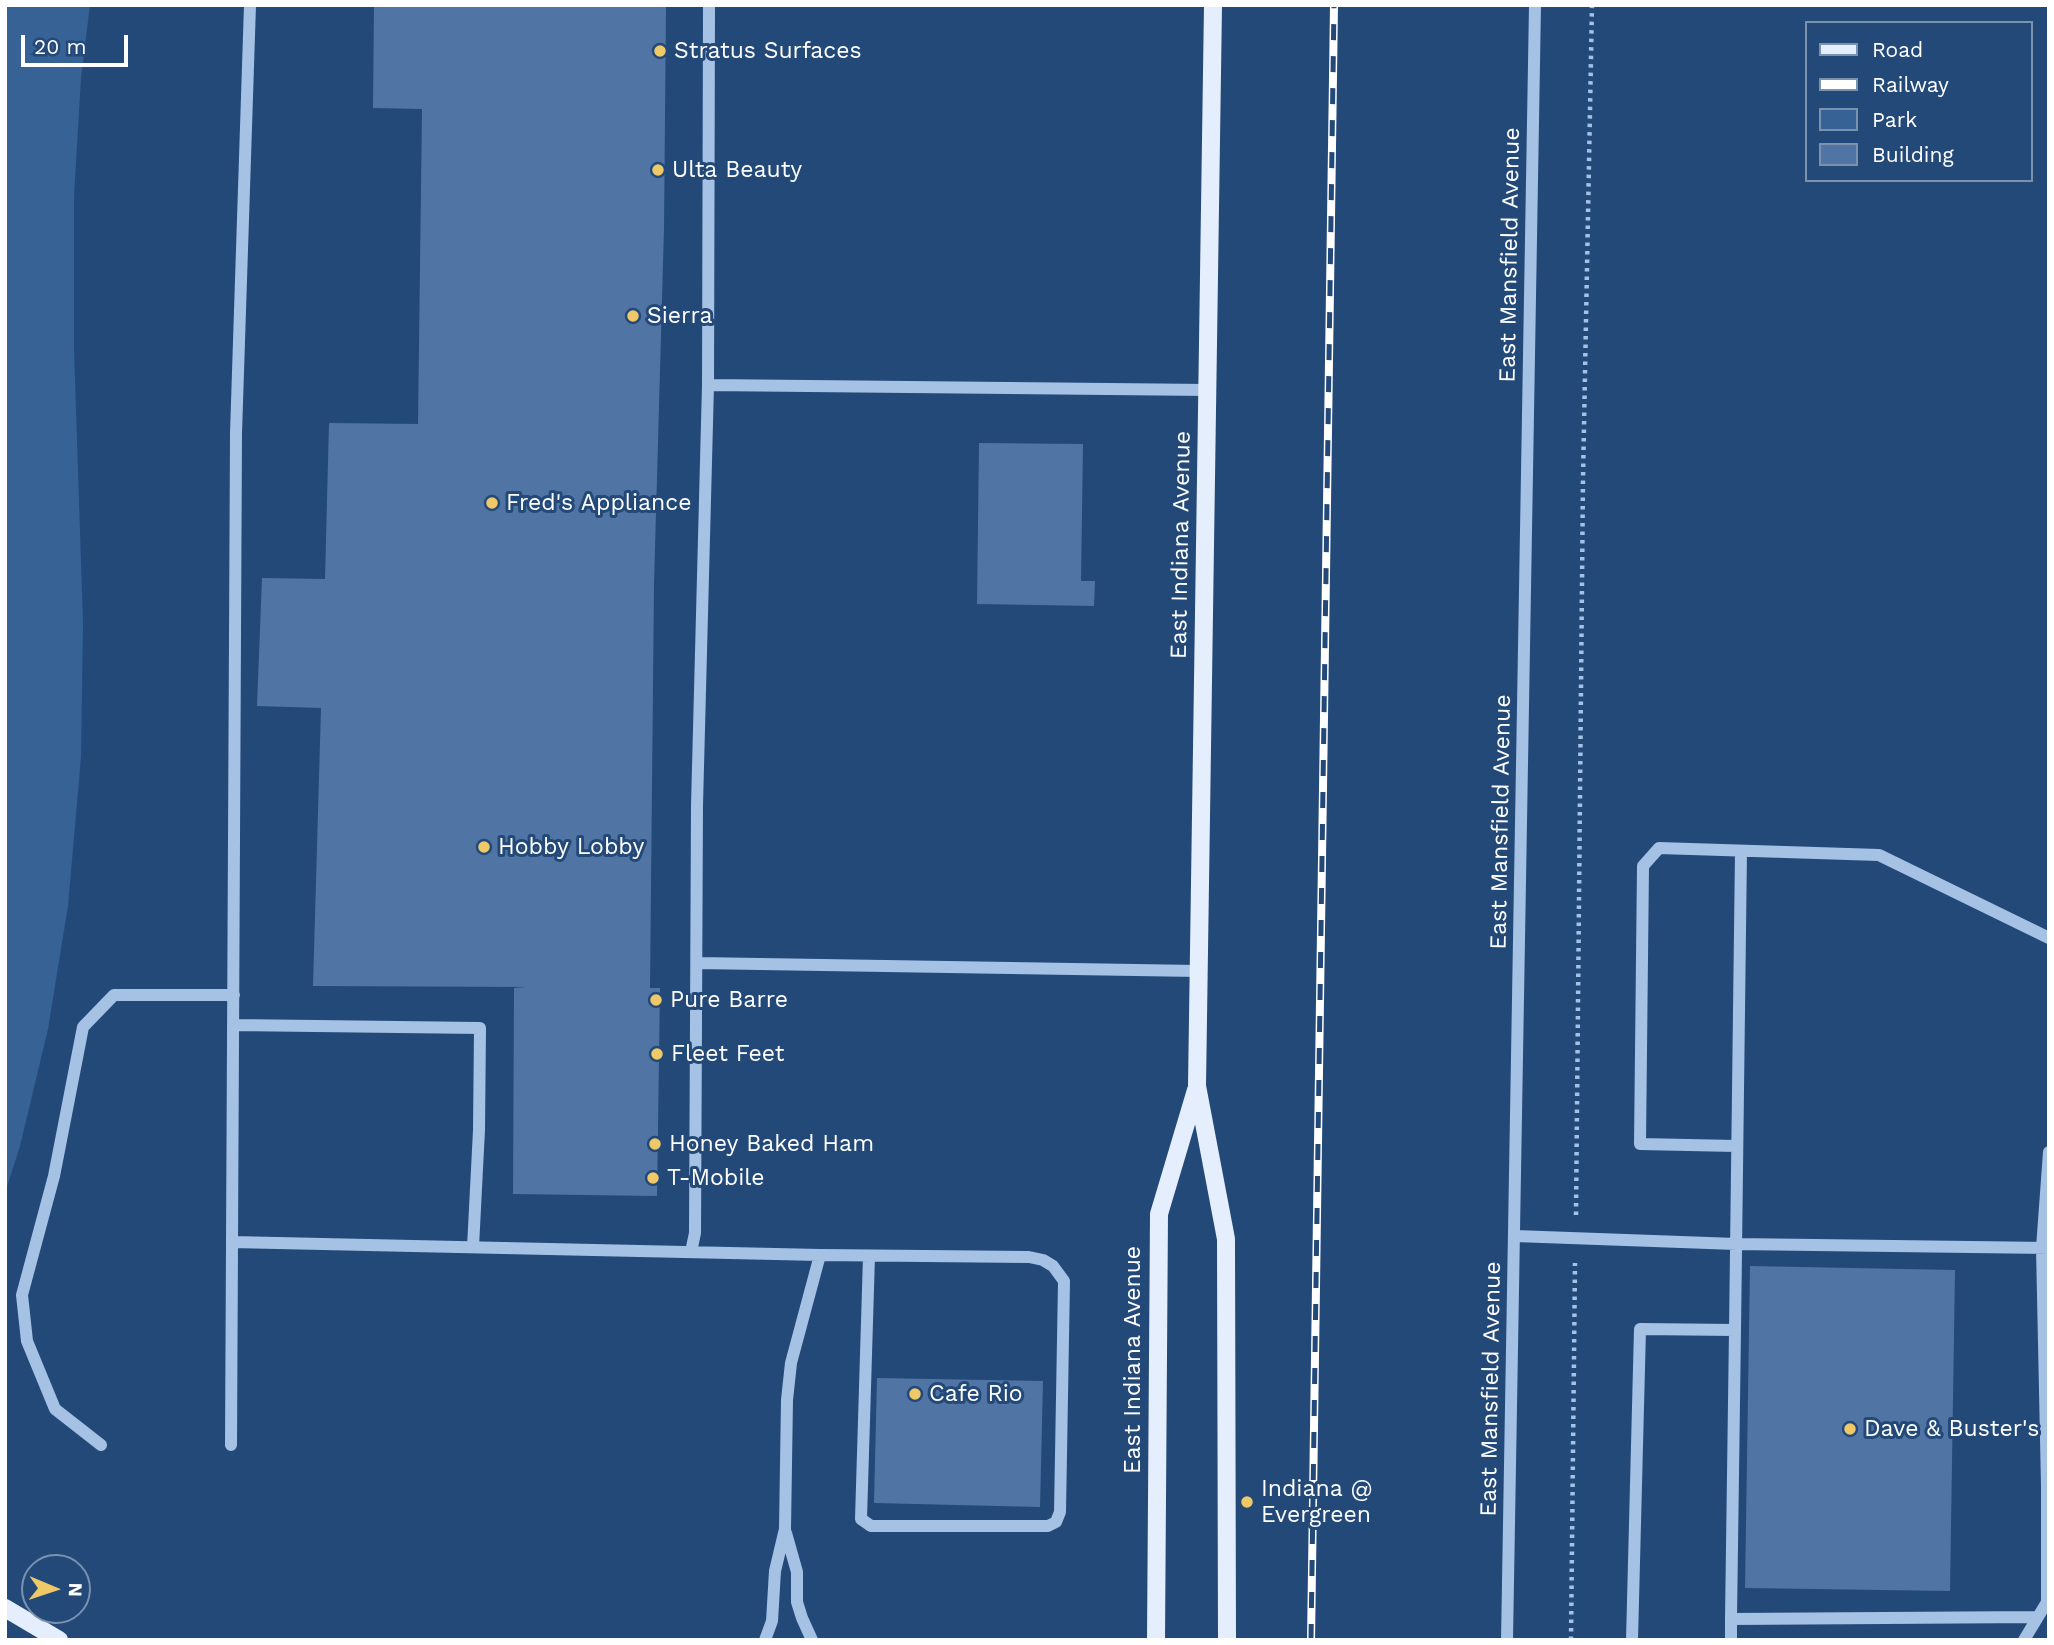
<!DOCTYPE html>
<html>
<head>
<meta charset="utf-8">
<style>
	body { margin:0 }
	#map { position:relative; width:2054px; height:1645px; overflow:hidden; background:#234979; font-family:"Work Sans",sans-serif }
	canvas { display:block }
	.frame { position:absolute; inset:0; border:7px solid #fff; pointer-events:none }
	.legend { position:absolute; left:1805px; top:21px; width:228px; height:161px; box-sizing:border-box; background:#234979; border:2px solid #7b92af; margin:0; padding:9px 12px; list-style:none; font-size:21px; color:#fff }
	.legend li { display:flex; align-items:center; gap:14px; height:35px }
	.legend b { width:35px; border:2px solid #7b92af }
	.north { position:absolute; left:21px; top:1554px; width:70px; height:70px; box-sizing:border-box; background:#234979; border:2px solid #7b92af; border-radius:50%; rotate:92deg; font-size:19px; font-weight:700; line-height:28px; text-align:center; color:#fff }
	.north::after { content:''; display:block; margin:auto; width:24px; height:32px; background:#efc868; clip-path:polygon(50% 0,100% 100%,50% 72%,0 100%) }
	.scale { position:absolute; left:21px; top:35px; width:107px; height:32px; box-sizing:border-box; border:4px solid #fff; border-top:0; padding-left:9px; font-size:21px; line-height:24px; white-space:nowrap; color:#fff; -webkit-text-stroke:5px #234979; paint-order:stroke }
</style>
</head>
<body>
<div id="map">
<canvas width="2054" height="1645"></canvas>
<div class="frame"></div>
<ul class="legend">
<li><b style="height:9px;background:#e5eefc"></b>Road</li>
<li><b style="height:9px;background:#fff"></b>Railway</li>
<li><b style="height:19px;background:#366296"></b>Park</li>
<li><b style="height:19px;background:#5075a5"></b>Building</li>
</ul>
<div class="north">N</div>
<div class="scale">20 m</div>
</div>
<script>
const c = document.querySelector('canvas').getContext('2d');
c.lineJoin = 'round';
function fillPath(path, color) {
  c.fillStyle = color;
  c.fill(path, 'evenodd');
}
function poly(rows) {
  const path = new Path2D();
  for (const r of rows) {
    path.moveTo(r[0], r[1]);
    for (let i = 2; i < r.length; i += 2) path.lineTo(r[i], r[i + 1]);
  }
  return path;
}
function stroke(path, color, width, dash) {
  c.strokeStyle = color;
  c.lineWidth = width;
  c.lineCap = dash ? 'butt' : 'round';
  c.setLineDash(dash || []);
  c.stroke(path);
}
function label(font, color, halo, rows, align = 'center') {
  c.font = font + ' "Work Sans",sans-serif';
  c.lineWidth = 6;
  c.setLineDash([]);
  c.textBaseline = 'middle';
  c.strokeStyle = halo;
  c.fillStyle = color;
  for (const [text, x, y, turn = 0] of rows) {
    c.save();
    c.translate(x, y);
    c.rotate((+turn || 0) * Math.PI / 180);
    c.textAlign = isNaN(turn) ? turn : align;
    if (halo) c.strokeText(text, 0, 0);
    c.fillText(text, 0, 0);
    c.restore();
  }
}
const green = poly([
	[5,5,90,5,81,78,74,196,74,349,83,623,81,757,68,906,48,1029,20,1146,5,1193]
]);
const building = poly([
	[374,5,666,5,664,228,654,584,650,988,660,988,657,1196,513,1194,514,988,527,987,313,986,321,708,257,706,262,578,325,579,329,423,418,424,422,109,373,108],
	[979,443,1083,444,1081,581,1095,581,1094,606,977,604],
	[1750,1266,1955,1270,1950,1591,1745,1588],
	[877,1378,1043,1381,1040,1507,874,1503]
]);
const path = poly([
	[1576,1215,1583,479,1592,5],
	[1571,1640,1575,1263]
]);
const minor = poly([
	[708,385,1208,390],
	[697,963,1198,971],
	[233,1025,480,1028,479,1130,473,1247],
	[1736,1146,1640,1144,1643,866,1659,848,1879,855,2049,938],
	[1515,1236,1736,1244,2049,1248],
	[232,1242,820,1255,1029,1257,1043,1260,1053,1266,1064,1281,1060,1512,1056,1522,1048,1526,871,1526,861,1519,869,1256],
	[691,1252,695,1233,697,805,708,385,709,5],
	[101,1445,55,1409,27,1341,22,1295,54,1176,83,1027,114,995,234,995],
	[231,1445,236,433,250,5],
	[786,1533,797,1572,797,1602,802,1618,812,1640],
	[1731,1619,1735,1330],
	[765,1640,772,1621,775,1571,785,1529,787,1400,791,1363,820,1255],
	[1507,1640,1535,5],
	[1632,1640,1640,1329,1735,1330,1741,851],
	[1731,1640,1731,1619,2037,1617],
	[2024,1640,2047,1602,2047,1486,2042,1248,2049,1152]
]);
const major = poly([
	[1213,5,1197,1086,1226,1239,1227,1640],
	[5,1608,59,1640],
	[1156,1640,1159,1214,1196,1090]
]);
const rail = poly([
	[1311,1640,1334,5]
]);
const markers = [
	[660,51,7,"#efc868"],
	[658,170,7,"#efc868"],
	[633,316,7,"#efc868"],
	[492,503,7,"#efc868"],
	[484,847,7,"#efc868"],
	[656,1000,7,"#efc868"],
	[657,1054,7,"#efc868"],
	[655,1144,7,"#efc868"],
	[653,1178,7,"#efc868"],
	[915,1394,7,"#efc868"],
	[1850,1429,7,"#efc868"],
	[1247,1502,7,"#efc868"]
];
const poiNames = [
	["Stratus Surfaces",674,51],
	["Ulta Beauty",672,170],
	["Sierra",647,316],
	["Fred's Appliance",506,503],
	["Hobby Lobby",498,847],
	["Pure Barre",670,1000],
	["Fleet Feet",671,1054],
	["Honey Baked Ham",669,1144],
	["T-Mobile",667,1178],
	["Cafe Rio",929,1394],
	["Dave & Buster's",1864,1429],
	["Indiana @",1261,1489],
	["Evergreen",1261,1515]
];
const streetNames = [
	["East Mansfield Avenue",1510,255,-89],
	["East Indiana Avenue",1181,545,-89],
	["East Mansfield Avenue",1501,822,-89],
	["East Indiana Avenue",1133,1360,-90],
	["East Mansfield Avenue",1491,1389,-89]
];
fillPath(green, '#366296');
fillPath(building, '#5075a5');
stroke(path, '#a5c1e4', 4.5, [3.5, 5]);
stroke(minor, '#a5c1e4', 12);
stroke(major, '#e5eefc', 18);
stroke(rail, '#fff', 8);
stroke(rail, '#234979', 5, [16]);
for (const [x, y, r, color] of markers) {
  const dot = new Path2D();
  dot.arc(x, y, r, 0, 2 * Math.PI);
  c.fillStyle = color;
  c.fill(dot);
  stroke(dot, '#234979', 2.5);
}
label('23px', '#fff', '#234979', poiNames, 'left');
label('23px', '#fff', '#234979', streetNames);
</script>
</body>
</html>
